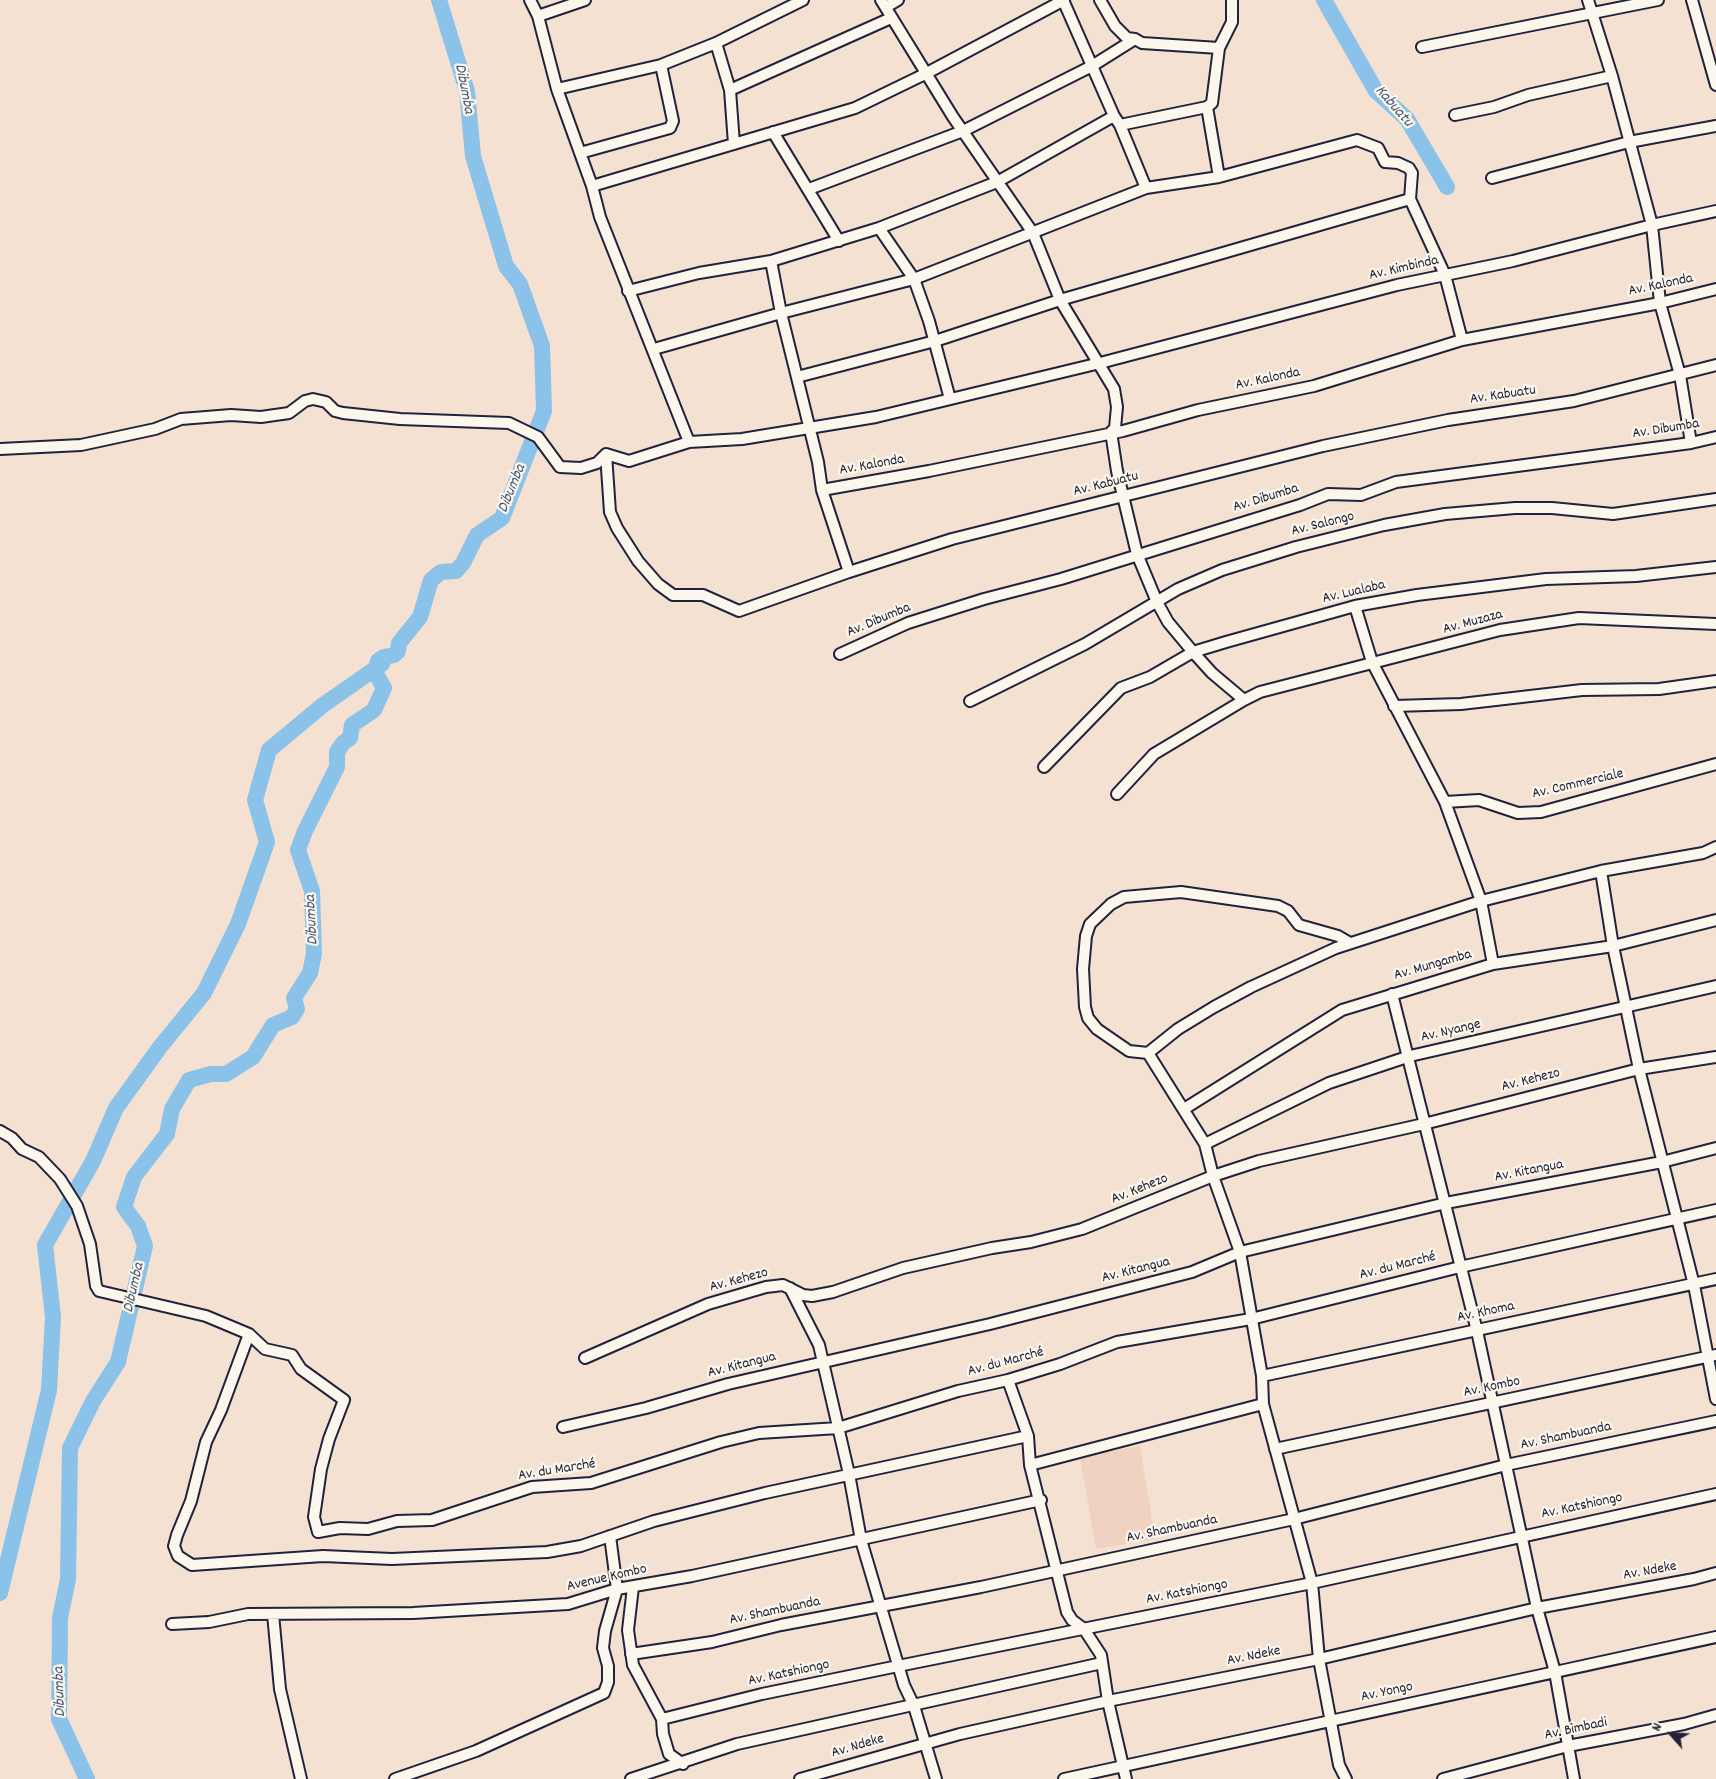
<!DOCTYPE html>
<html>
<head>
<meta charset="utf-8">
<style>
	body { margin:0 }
	#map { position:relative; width:1716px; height:1779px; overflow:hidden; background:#f4e1d2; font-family:Dekko,sans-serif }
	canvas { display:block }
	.north { position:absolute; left:1646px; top:1709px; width:50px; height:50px; -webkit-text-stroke:4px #fbf7ec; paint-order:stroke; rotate:296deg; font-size:14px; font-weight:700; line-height:20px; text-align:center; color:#22223b }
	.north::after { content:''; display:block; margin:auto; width:18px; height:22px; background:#22223b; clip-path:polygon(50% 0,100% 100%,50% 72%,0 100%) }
</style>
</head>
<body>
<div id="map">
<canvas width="1716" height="1779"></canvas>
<div class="north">N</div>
</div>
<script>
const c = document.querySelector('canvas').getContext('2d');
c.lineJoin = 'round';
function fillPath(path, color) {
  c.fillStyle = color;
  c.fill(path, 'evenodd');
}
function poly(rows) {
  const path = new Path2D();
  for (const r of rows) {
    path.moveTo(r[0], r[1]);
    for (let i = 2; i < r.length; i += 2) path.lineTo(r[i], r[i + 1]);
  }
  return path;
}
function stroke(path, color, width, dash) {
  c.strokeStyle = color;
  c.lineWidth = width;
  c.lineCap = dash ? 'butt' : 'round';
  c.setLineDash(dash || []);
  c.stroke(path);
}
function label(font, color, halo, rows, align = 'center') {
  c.font = font + ' Dekko,sans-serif';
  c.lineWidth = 4.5;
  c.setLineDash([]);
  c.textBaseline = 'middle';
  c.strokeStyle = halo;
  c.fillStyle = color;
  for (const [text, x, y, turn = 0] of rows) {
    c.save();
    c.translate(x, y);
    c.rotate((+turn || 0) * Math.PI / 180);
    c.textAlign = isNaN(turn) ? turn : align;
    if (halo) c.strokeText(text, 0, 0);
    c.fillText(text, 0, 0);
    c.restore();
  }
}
const built = poly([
	[1140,1446,1155,1539,1096,1549,1080,1457]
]);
const river = poly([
	[1324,0,1376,91,1407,119,1447,187],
	[0,1593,49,1390,53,1317,45,1245,93,1161,116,1108,160,1047,204,993,238,924,267,842,255,800,269,750,323,705,382,664],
	[87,1779,59,1719,60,1618,68,1579,70,1448,93,1401,118,1362,145,1246,138,1226,124,1207,134,1177,167,1134,172,1109,189,1080,211,1074,226,1074,253,1057,273,1025,292,1017,297,1009,294,998,310,973,314,954,312,891,298,850,305,831,337,767,337,752,343,743,350,738,352,725,374,710,384,688,375,672,378,661,384,657,394,655,398,651,399,643,420,617,431,580,441,572,456,571,463,563,477,535,502,518,544,411,542,346,520,284,506,266,473,156,467,91,439,0]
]);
const minor = poly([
	[530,0,538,16,557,89,592,186,600,217,689,442],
	[881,0,953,117,1033,233,1060,300,1114,389,1117,407,1115,428,1111,432,1117,471,1137,554,1157,602,1168,622,1193,652,1212,673,1244,700],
	[1063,0,1114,116,1120,125,1146,188],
	[1100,0,1115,26,1127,38,1135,39,1142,43,1219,48],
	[1588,0,1612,76,1652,225,1660,303,1680,375,1691,443],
	[1692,0,1716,85],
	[886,7,898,0],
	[538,16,585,0],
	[716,43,730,90,734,144],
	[1422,47,1658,0],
	[557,89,661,65,716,43,803,0],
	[730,90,891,18],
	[1455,115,1494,107,1528,95,1612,76],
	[1120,125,1207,107],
	[773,132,839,241],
	[580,153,670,128,673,121,661,65],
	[1219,177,1207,107,1212,103,1219,48,1232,22,1232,0],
	[1492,178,1629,142,1716,126],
	[592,186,855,108,925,74,1064,0],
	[809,189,963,131,1092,66,1135,39],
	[879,228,914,279,929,321,950,399],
	[771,261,781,313,818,462,822,490,849,572],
	[628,291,699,273,771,261,879,228,997,182,1114,116],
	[654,349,781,313,914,279,1146,188,1219,177,1357,140,1378,148,1385,162,1398,163,1409,168,1412,173,1410,199,1445,275,1462,340],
	[797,377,935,341,1060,300,1410,199],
	[0,449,81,445,155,429,181,419,231,415,261,417,289,413,305,401,313,399,326,402,335,411,343,413,400,419,509,423,538,437,560,467,581,468,597,463,606,454,629,461,689,442,742,439,876,417,1100,363,1397,285,1513,261,1652,225,1716,211],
	[606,454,610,512,617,528,638,561,658,584,673,595,703,595,739,611,849,572,952,539,1323,446,1448,420,1574,401,1716,365],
	[822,490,929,471,1123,431,1198,410,1314,386,1462,340,1660,303,1716,289],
	[1355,606,1372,662,1445,802,1481,901,1493,964],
	[840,654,908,623,984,599,1061,579,1300,505,1328,494,1361,495,1396,482,1691,443,1716,437],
	[970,701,1085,644,1178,589,1222,570,1296,547,1384,525,1445,514,1515,508,1552,508,1613,514,1716,499],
	[1394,706,1461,704,1582,690,1659,689,1716,681],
	[1044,767,1121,688,1150,677,1193,652,1226,642,1355,606,1417,595,1546,579,1636,576,1716,567],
	[1117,794,1154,754,1244,700,1260,692,1500,630,1579,618,1716,624],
	[1445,802,1479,800,1518,813,1541,812,1716,764],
	[1601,871,1613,946,1639,1069,1694,1285,1716,1399],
	[1350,943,1338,936,1299,925,1288,911,1278,906,1181,892,1124,897,1111,904,1090,924,1086,936,1083,969,1085,1007,1088,1018,1097,1029,1129,1051,1148,1053,1178,1029,1214,1007,1251,987,1336,948,1481,901,1601,871,1703,853,1716,847],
	[1392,994,1477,1331,1537,1608,1555,1672,1574,1779],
	[1148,1053,1205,1144,1213,1176,1240,1252,1262,1376,1263,1404,1312,1583,1319,1659,1339,1765,1346,1779],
	[1184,1109,1342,1010,1493,964,1613,946,1716,920],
	[0,1131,12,1138,22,1149,39,1157,60,1179,77,1206,90,1244,96,1286,99,1291,206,1316,249,1334,265,1349,292,1355,301,1369,344,1400,329,1439,321,1469,314,1517,318,1532,340,1528,368,1529,397,1521,432,1520,532,1487,591,1483,721,1442,759,1433,838,1428,958,1391,1008,1380,1060,1364,1117,1342,1251,1319,1460,1267,1716,1210],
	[1205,1144,1329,1083,1410,1056,1716,986],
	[790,1288,819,1345,849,1474,861,1540,904,1685,914,1706,936,1779],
	[249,1334,221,1410,206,1442,191,1501,177,1535,174,1546,178,1556,192,1565,323,1556,392,1559,547,1552,581,1546,654,1521,765,1493,1028,1436],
	[585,1358,708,1304,766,1287,783,1285,803,1295,812,1296,833,1292,903,1268,992,1248,1031,1242,1082,1229,1213,1176,1259,1161,1424,1124,1639,1069,1716,1057],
	[1262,1376,1716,1279],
	[1008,1380,1028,1436,1030,1465,1067,1612,1072,1620,1084,1629,1101,1655,1108,1701,1126,1779],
	[563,1427,646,1408,728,1384,990,1324,1192,1272,1240,1252,1446,1203,1662,1162,1716,1148],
	[1275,1449,1716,1355],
	[1030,1465,1263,1404],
	[633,1587,628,1630,633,1665,662,1719,663,1734,669,1754,683,1764],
	[273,1614,280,1689,301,1779],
	[172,1624,209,1622,248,1614,413,1613,568,1604,617,1589,692,1576,1041,1500],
	[631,1654,712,1642,781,1625,981,1587,1294,1519,1506,1465,1716,1421],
	[662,1719,762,1694,898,1666,1312,1583,1716,1494],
	[395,1779,476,1751,604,1693,608,1682,608,1666,603,1648,605,1631,617,1589,610,1536],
	[631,1779,737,1744,1102,1663],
	[800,1779,960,1734,1108,1701,1319,1659,1537,1608,1694,1579,1716,1573],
	[1064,1779,1716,1637],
	[1443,1779,1568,1746,1684,1724,1716,1715]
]);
const streetNames = [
	["Av. Kimbinda",1404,269,-13],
	["Av. Kalonda",1661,286,-12],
	["Av. Kalonda",1268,380,-12],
	["Av. Kabuatu",1503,396,-8],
	["Av. Dibumba",1666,430,-9],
	["Av. Kalonda",872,466,-10],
	["Av. Kabuatu",1106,485,-14],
	["Av. Dibumba",1266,499,-17],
	["Av. Salongo",1323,525,-14],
	["Av. Lualaba",1354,593,-13],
	["Av. Dibumba",879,621,-23],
	["Av. Muzaza",1473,623,-15],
	["Av. Commerciale",1578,785,-13],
	["Av. Mungamba",1433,966,-16],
	["Av. Nyange",1451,1032,-13],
	["Av. Kehezo",1531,1081,-14],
	["Av. Kitangua",1529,1172,-11],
	["Av. Kehezo",1140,1190,-22],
	["Av. du Marché",1398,1267,-14],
	["Av. Kitangua",1136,1271,-14],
	["Av. Kehezo",739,1281,-15],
	["Av. Khoma",1486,1313,-12],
	["Av. du Marché",1006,1363,-15],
	["Av. Kitangua",742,1366,-14],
	["Av. Kombo",1492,1388,-12],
	["Av. Shambuanda",1566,1437,-12],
	["Av. du Marché",557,1471,-9],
	["Av. Katshiongo",1582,1507,-12],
	["Av. Shambuanda",1172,1530,-12],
	["Av. Ndeke",1650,1572,-10],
	["Avenue Kombo",607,1579,-13],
	["Av. Katshiongo",1187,1593,-11],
	["Av. Shambuanda",775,1612,-12],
	["Av. Ndeke",1254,1657,-11],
	["Av. Katshiongo",789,1674,-12],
	["Av. Yongo",1387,1693,-12],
	["Av. Bimbadi",1576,1730,-12],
	["Av. Ndeke",858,1747,-16]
];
const waterNames = [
	["Dibumba",463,89,79],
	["Kabuatu",1393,107,49],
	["Dibumba",513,489,-68],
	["Dibumba",313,920,-93],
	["Dibumba",135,1288,-77],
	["Dibumba",61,1692,-92]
];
fillPath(built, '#efd2c0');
stroke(river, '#8bc2e9', 16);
stroke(minor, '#22223b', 14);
stroke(minor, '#fbf7ec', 10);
label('15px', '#22223b', '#fbf7ec', streetNames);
label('italic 16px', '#475a78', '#fbf7ec', waterNames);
</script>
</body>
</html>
